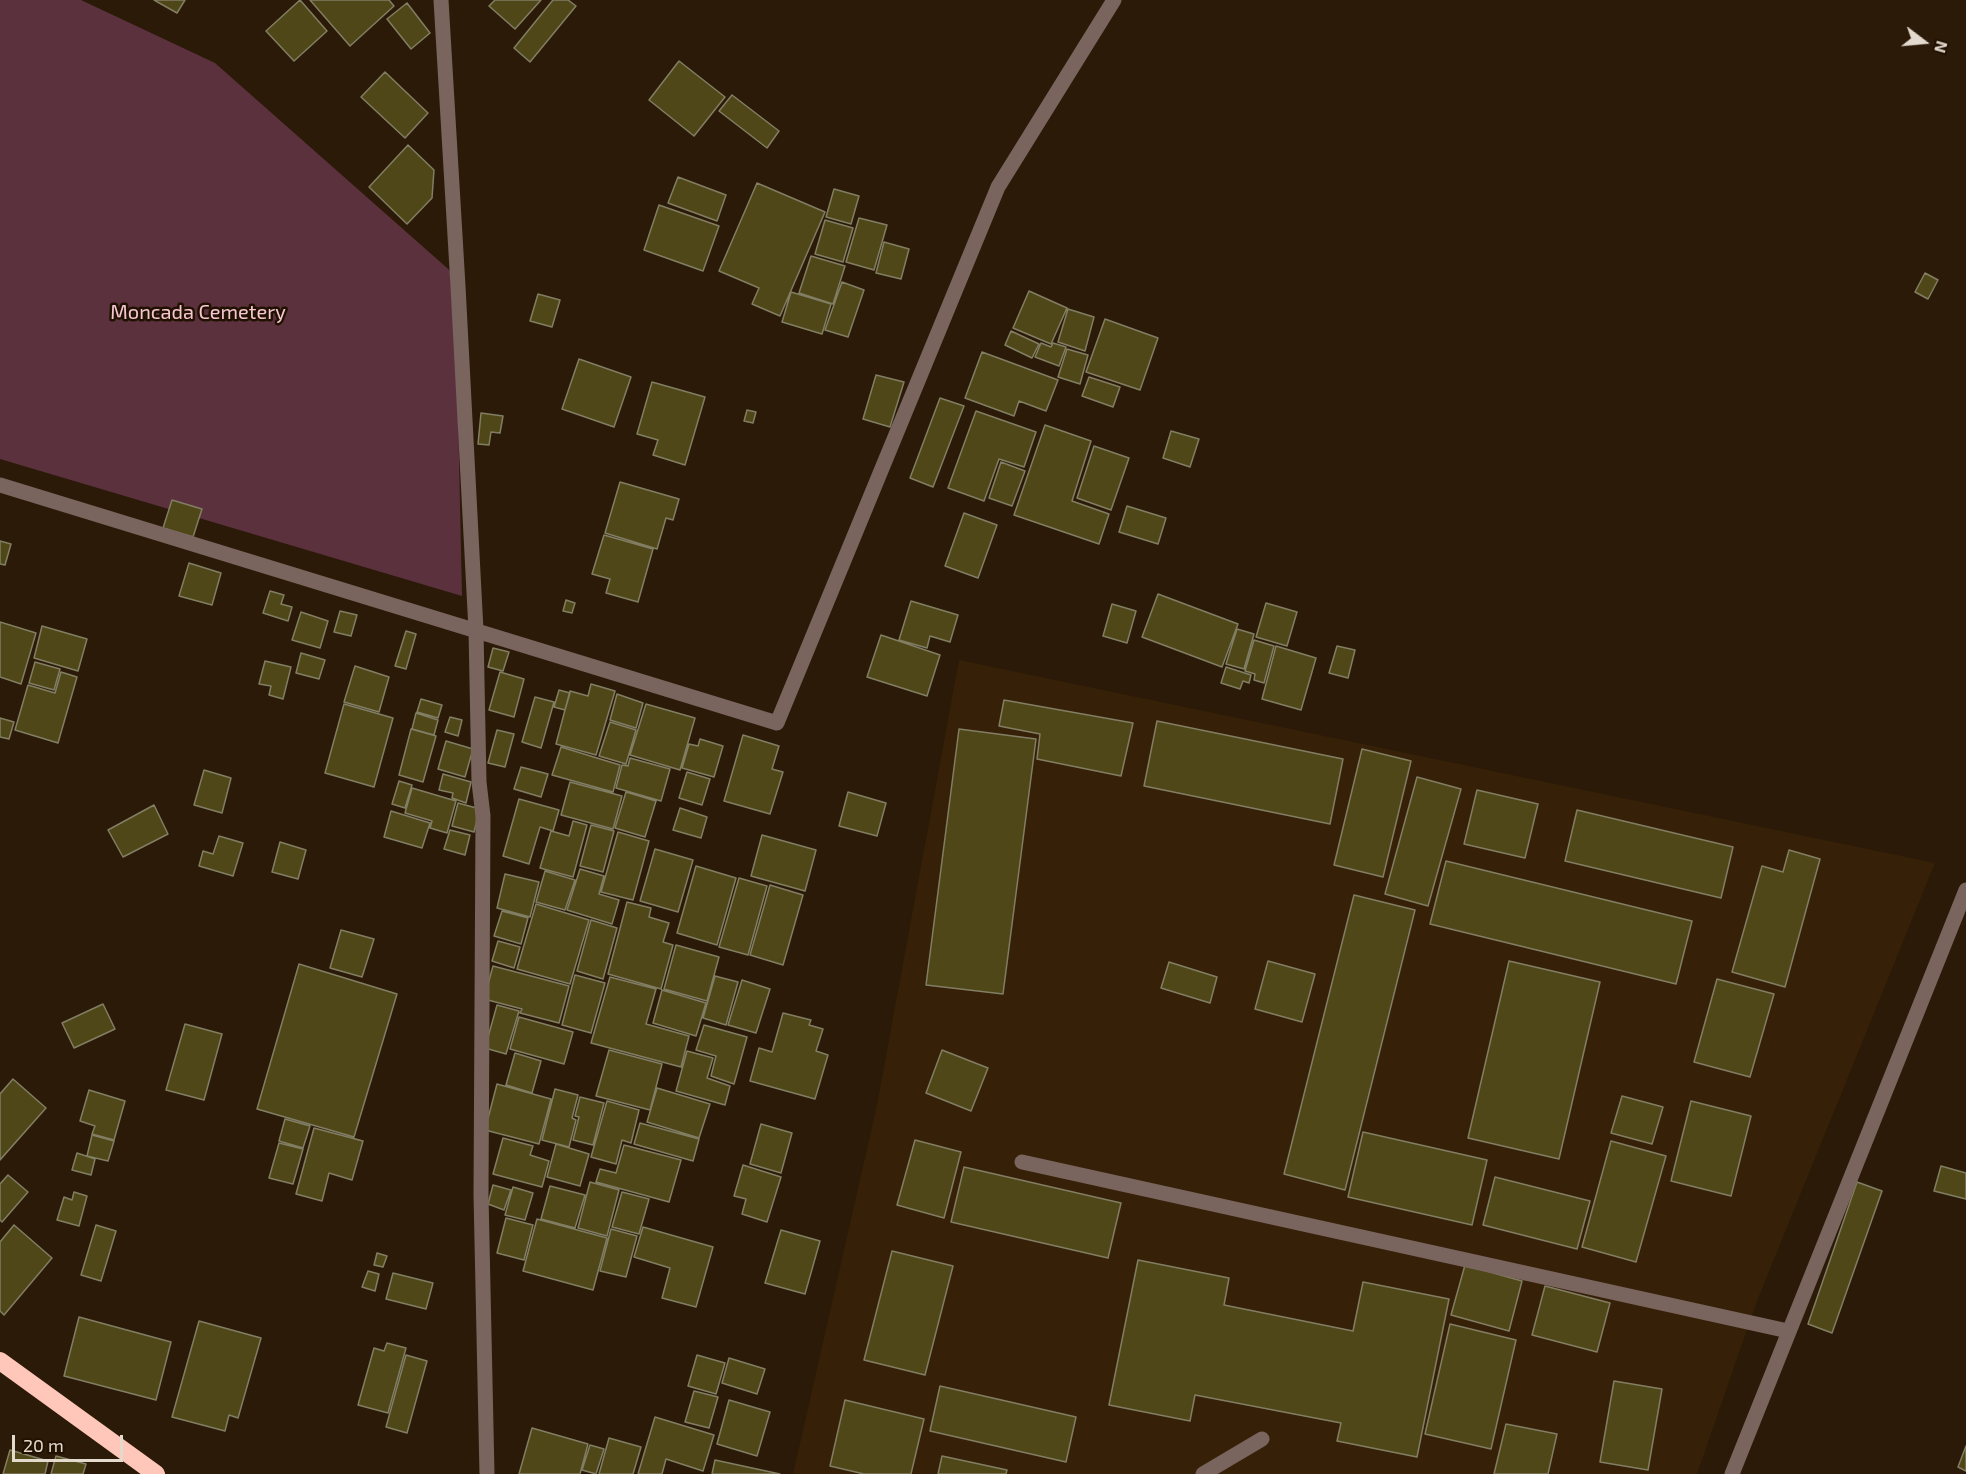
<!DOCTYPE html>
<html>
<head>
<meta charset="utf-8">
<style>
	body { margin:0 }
	#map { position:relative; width:1966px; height:1474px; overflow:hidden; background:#2a1a07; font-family:"Exo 2",sans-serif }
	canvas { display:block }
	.north { position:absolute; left:1894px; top:12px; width:60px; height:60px; -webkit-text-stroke:4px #201101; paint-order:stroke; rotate:106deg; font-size:16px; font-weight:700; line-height:24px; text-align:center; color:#e4d9cd }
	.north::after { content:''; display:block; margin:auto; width:21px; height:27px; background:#e4d9cd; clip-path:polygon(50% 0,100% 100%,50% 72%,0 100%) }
	.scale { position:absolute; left:12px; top:1435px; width:111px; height:27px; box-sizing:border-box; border:3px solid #e4d9cd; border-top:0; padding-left:8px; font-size:18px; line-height:21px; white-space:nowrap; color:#e4d9cd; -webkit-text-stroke:4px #201101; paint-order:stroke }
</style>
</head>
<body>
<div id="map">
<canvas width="1966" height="1474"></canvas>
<div class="north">N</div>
<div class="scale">20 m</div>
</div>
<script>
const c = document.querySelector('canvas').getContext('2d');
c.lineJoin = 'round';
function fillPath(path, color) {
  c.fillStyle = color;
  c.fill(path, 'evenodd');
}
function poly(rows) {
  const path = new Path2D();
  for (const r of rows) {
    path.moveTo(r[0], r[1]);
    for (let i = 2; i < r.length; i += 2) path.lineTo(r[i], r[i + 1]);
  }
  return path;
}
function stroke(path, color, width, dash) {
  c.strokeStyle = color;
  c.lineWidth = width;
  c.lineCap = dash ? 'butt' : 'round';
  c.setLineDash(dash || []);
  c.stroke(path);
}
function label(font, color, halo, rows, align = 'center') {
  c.font = font + ' "Exo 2",sans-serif';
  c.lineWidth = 5;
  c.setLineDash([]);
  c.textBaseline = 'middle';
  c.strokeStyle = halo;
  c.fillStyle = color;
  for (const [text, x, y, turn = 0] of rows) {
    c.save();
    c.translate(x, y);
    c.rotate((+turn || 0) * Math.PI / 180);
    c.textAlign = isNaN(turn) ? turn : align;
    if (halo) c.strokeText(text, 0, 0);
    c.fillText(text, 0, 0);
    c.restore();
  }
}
const built = poly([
	[959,660,1935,863,1757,1301,1697,1474,793,1474,877,1105]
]);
const green = poly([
	[0,0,81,0,215,63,455,275,462,596,0,459]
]);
const building = poly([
	[154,0,185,0,177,13,154,0],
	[300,0,327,31,294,61,266,31,300,0],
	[310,0,389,0,394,6,350,46,310,0],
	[495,0,541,0,515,29,489,6,495,0],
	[553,0,568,0,576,6,530,62,514,48,553,0],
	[407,3,430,33,411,49,387,19,407,3],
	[679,61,725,97,694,136,649,100,679,61],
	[385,72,428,113,405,138,361,97,385,72],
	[732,95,779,131,767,148,719,111,732,95],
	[408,145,434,170,432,198,407,224,369,187,408,145],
	[678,177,726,195,717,221,668,203,678,177],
	[757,183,825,212,780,316,752,304,759,288,719,271,757,183],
	[834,189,859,196,851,224,826,217,834,189],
	[659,205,719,226,703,271,644,250,659,205],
	[859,218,887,225,874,270,846,262,859,218],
	[825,220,853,228,843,262,815,254,825,220],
	[884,242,909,249,901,279,876,273,884,242],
	[811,256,845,266,833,304,799,293,811,256],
	[1925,273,1938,280,1928,299,1915,292,1925,273],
	[842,282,864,290,848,337,825,330,842,282],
	[1029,291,1067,308,1051,344,1013,328,1029,291],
	[791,292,831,304,822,334,782,322,791,292],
	[538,294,560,300,552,327,530,321,538,294],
	[1068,309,1094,317,1085,351,1058,342,1068,309],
	[1105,319,1158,338,1140,390,1086,372,1105,319],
	[1011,331,1039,344,1032,358,1005,345,1011,331],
	[1041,343,1051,347,1053,343,1066,347,1059,366,1035,357,1041,343],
	[1067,349,1088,355,1080,384,1058,377,1067,349],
	[982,352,1058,380,1046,411,1019,401,1014,416,965,398,982,352],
	[579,359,631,377,614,427,562,409,579,359],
	[876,375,904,382,890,427,863,419,876,375],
	[1089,377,1120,387,1113,407,1082,396,1089,377],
	[652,382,705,397,685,465,653,455,658,440,637,434,652,382],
	[940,398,964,406,933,487,910,478,940,398],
	[747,410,756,412,753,423,744,421,747,410],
	[976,411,1036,432,1024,467,999,459,984,501,948,488,976,411],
	[481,413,503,416,500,433,491,432,489,445,478,444,481,413],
	[1045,425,1091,441,1072,501,1109,514,1099,544,1014,515,1045,425],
	[1171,431,1199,439,1190,467,1163,458,1171,431],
	[1094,446,1129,458,1111,510,1077,498,1094,446],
	[1001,462,1025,471,1012,506,989,498,1001,462],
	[620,482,679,499,673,520,666,518,657,549,605,533,620,482],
	[172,500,202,509,193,537,163,528,172,500],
	[1127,506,1166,518,1158,544,1119,532,1127,506],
	[964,513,997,525,978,578,945,566,964,513],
	[604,535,653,549,638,602,606,593,610,579,592,574,604,535],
	[0,541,11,544,5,565,0,564,0,541],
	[189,563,221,573,212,605,179,596,189,563],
	[270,591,284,595,281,604,292,607,288,621,263,613,270,591],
	[1158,594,1238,624,1222,667,1142,637,1158,594],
	[566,600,575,603,572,613,563,611,566,600],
	[911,601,958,615,950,642,930,636,927,648,899,640,911,601],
	[1266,603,1297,612,1287,646,1256,637,1266,603],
	[1112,604,1136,611,1127,643,1103,636,1112,604],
	[340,611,357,615,351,636,334,632,340,611],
	[301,612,328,621,320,648,292,640,301,612],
	[0,622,36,633,21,684,0,677,0,622],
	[42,626,87,639,78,671,34,658,42,626],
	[1237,629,1254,634,1244,669,1226,664,1237,629],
	[406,631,416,634,406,669,395,666,406,631],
	[881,635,940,655,927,696,867,677,881,635],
	[1254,640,1274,646,1264,683,1254,680,1255,674,1245,671,1254,640],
	[1276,646,1316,658,1301,710,1262,699,1276,646],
	[1337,646,1355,650,1348,678,1329,673,1337,646],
	[493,648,509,652,503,671,488,667,493,648],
	[301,653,325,660,319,679,296,673,301,653],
	[265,661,291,667,283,699,269,695,271,686,259,684,265,661],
	[35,662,60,669,54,690,29,683,35,662],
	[355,666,389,677,379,712,344,702,355,666],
	[1226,667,1251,675,1249,683,1243,681,1240,689,1221,683,1226,667],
	[61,672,77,677,58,743,15,730,28,685,55,693,61,672],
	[500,672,524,679,514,717,489,710,500,672],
	[591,684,615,691,596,755,556,744,570,691,588,696,591,684],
	[559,690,570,693,565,710,554,707,559,690],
	[617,694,643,703,636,728,610,720,617,694],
	[535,697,554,702,541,748,522,742,535,697],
	[421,699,442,705,438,718,417,712,421,699],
	[1004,700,1133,723,1121,776,1037,759,1040,734,999,726,1004,700],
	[344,704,393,718,374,787,325,773,344,704],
	[646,704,695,718,680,770,630,755,646,704],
	[416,713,438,720,434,735,412,729,416,713],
	[450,717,462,720,458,736,445,732,450,717],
	[0,718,14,722,9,739,0,737,0,718],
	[1157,721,1343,759,1330,824,1144,786,1157,721],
	[610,722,636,730,626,764,599,756,610,722],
	[411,729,436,736,423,782,399,775,411,729],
	[959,729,1036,739,1003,994,926,985,959,729],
	[497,730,514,734,505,767,488,763,497,730],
	[743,735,779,746,772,769,783,772,770,814,724,801,743,735],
	[700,739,723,746,714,777,682,768,689,744,698,746,700,739],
	[446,741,473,749,465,777,438,769,446,741],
	[561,747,620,765,613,792,552,775,561,747],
	[1362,749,1411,761,1383,877,1334,865,1362,749],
	[630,758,670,769,661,801,616,788,622,765,628,766,630,758],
	[521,767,548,774,541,797,514,789,521,767],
	[204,770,231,778,222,813,194,805,204,770],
	[687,772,710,779,702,805,679,798,687,772],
	[443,774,471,782,466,803,452,798,453,793,439,790,443,774],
	[1417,777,1461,789,1428,906,1385,894,1417,777],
	[399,781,412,785,405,808,392,804,399,781],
	[570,782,622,796,613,829,561,815,570,782],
	[412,788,456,801,447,833,430,828,432,821,405,813,412,788],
	[1477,790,1538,804,1525,858,1464,844,1477,790],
	[626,792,656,801,645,837,615,828,626,792],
	[848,792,886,803,877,836,839,826,848,792],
	[519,799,559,810,553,831,540,827,529,864,503,856,519,799],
	[458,803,480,809,474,832,452,826,458,803],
	[154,805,168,834,123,857,108,830,154,805],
	[680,808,707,817,701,838,673,830,680,808],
	[1577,810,1733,847,1721,898,1565,861,1577,810],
	[391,811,430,823,422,848,384,837,391,811],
	[573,821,587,825,573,877,540,868,551,831,569,836,573,821],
	[591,825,614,831,603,872,580,866,591,825],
	[450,830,470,835,465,855,444,849,450,830],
	[618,832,649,841,633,900,601,892,618,832],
	[762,835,816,850,805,891,751,876,762,835],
	[219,836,243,843,233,876,199,866,203,851,213,854,219,836],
	[280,842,306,850,298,879,272,872,280,842],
	[655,849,693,860,678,912,640,901,655,849],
	[1789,850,1820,859,1785,987,1732,972,1762,866,1783,872,1789,850],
	[1446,861,1692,921,1676,984,1430,924,1446,861],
	[696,866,736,878,717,945,677,933,696,866],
	[580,869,604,876,599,894,619,900,612,924,567,910,580,869],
	[545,871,575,880,565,910,536,902,545,871],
	[505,874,539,882,530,917,497,908,505,874],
	[739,878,767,886,748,955,719,947,739,878],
	[770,885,803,895,783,965,750,955,770,885],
	[1354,895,1415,910,1345,1190,1284,1174,1354,895],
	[627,902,651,908,649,917,669,923,663,942,673,945,661,989,608,974,627,902],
	[536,904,589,920,570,984,517,969,536,904],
	[502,911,528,918,521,944,494,936,502,911],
	[591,920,617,928,603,979,577,971,591,920],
	[341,930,374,939,362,977,330,968,341,930],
	[498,941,520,947,514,968,492,961,498,941],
	[676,945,719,957,707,1001,664,989,676,945],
	[1268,961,1315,974,1302,1022,1255,1009,1268,961],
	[1509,961,1600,982,1559,1159,1468,1138,1509,961],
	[1169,962,1217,977,1210,1003,1161,988,1169,962],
	[299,964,397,994,354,1137,257,1109,299,964],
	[493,966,569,986,559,1023,520,1013,522,1009,484,999,493,966],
	[575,975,605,983,591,1033,562,1025,575,975],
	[715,976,738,982,726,1025,703,1018,715,976],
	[610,977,656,989,646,1024,689,1036,681,1067,591,1043,610,977],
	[1717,979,1774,994,1750,1077,1694,1062,1717,979],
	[742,980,770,989,756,1033,728,1025,742,980],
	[662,990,706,1003,696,1036,653,1023,662,990],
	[103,1004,115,1029,74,1048,62,1023,103,1004],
	[497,1005,519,1011,506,1054,485,1048,497,1005],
	[783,1013,811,1020,809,1025,823,1029,816,1051,828,1055,815,1099,750,1081,759,1048,772,1052,783,1013],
	[519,1017,573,1032,564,1064,510,1049,519,1017],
	[185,1024,222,1034,204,1100,166,1090,185,1024],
	[704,1025,747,1037,734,1084,711,1076,716,1056,696,1050,704,1025],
	[609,1050,662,1064,650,1110,596,1096,609,1050],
	[942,1050,988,1068,971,1111,926,1093,942,1050],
	[687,1051,713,1058,707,1078,730,1086,725,1105,676,1091,687,1051],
	[515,1053,541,1061,532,1093,506,1085,515,1053],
	[13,1079,46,1108,0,1160,0,1094,13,1079],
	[497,1084,551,1099,539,1144,485,1130,497,1084],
	[657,1088,710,1104,699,1138,647,1122,657,1088],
	[555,1089,578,1095,572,1118,576,1120,569,1147,542,1140,555,1089],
	[89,1090,125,1101,114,1140,92,1134,95,1126,80,1121,89,1090],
	[1622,1096,1663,1107,1652,1144,1611,1133,1622,1096],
	[580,1097,604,1103,593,1145,573,1140,579,1117,575,1116,580,1097],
	[607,1101,639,1110,631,1143,622,1140,616,1164,591,1157,607,1101],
	[1691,1101,1751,1116,1731,1196,1671,1181,1691,1101],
	[285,1119,310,1126,303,1148,279,1141,285,1119],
	[640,1123,699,1139,693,1161,634,1144,640,1123],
	[761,1124,792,1133,781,1173,750,1164,761,1124],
	[314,1128,363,1141,352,1180,329,1173,322,1201,296,1194,314,1128],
	[1363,1132,1487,1160,1472,1225,1348,1197,1363,1132],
	[92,1135,114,1141,108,1161,87,1156,92,1135],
	[503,1138,533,1146,530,1155,549,1161,542,1187,493,1174,503,1138],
	[915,1140,961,1152,944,1218,897,1205,915,1140],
	[1611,1141,1666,1156,1636,1262,1582,1247,1611,1141],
	[279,1143,303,1149,293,1184,269,1178,279,1143],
	[556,1144,589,1154,580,1186,547,1177,556,1144],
	[624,1145,681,1160,669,1202,596,1182,600,1169,616,1173,624,1145],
	[77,1153,95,1159,91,1175,72,1170,77,1153],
	[743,1165,781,1177,767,1222,742,1214,746,1199,734,1196,743,1165],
	[1941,1166,1966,1173,1966,1199,1934,1191,1941,1166],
	[964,1167,1121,1203,1108,1258,951,1222,964,1167],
	[8,1175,28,1192,2,1222,0,1220,0,1184,8,1175],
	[1495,1177,1590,1201,1577,1249,1483,1225,1495,1177],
	[590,1182,619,1190,607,1236,578,1228,590,1182],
	[1857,1182,1882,1191,1832,1333,1808,1324,1857,1182],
	[493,1185,511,1190,504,1210,488,1204,493,1185],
	[550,1186,585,1195,575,1228,541,1219,550,1186],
	[513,1187,533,1193,525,1220,505,1215,513,1187],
	[74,1192,87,1196,79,1226,57,1220,64,1197,72,1200,74,1192],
	[622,1192,649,1199,639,1234,612,1227,622,1192],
	[506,1218,533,1225,524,1260,497,1253,506,1218],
	[537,1219,607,1238,593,1290,523,1271,537,1219],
	[14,1225,52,1258,4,1315,0,1311,0,1242,14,1225],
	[96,1225,116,1231,101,1281,81,1275,96,1225],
	[643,1227,713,1247,696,1307,662,1298,670,1268,634,1257,643,1227],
	[611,1229,637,1236,626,1277,600,1271,611,1229],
	[781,1230,820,1241,805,1294,765,1283,781,1230],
	[892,1251,953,1266,925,1375,864,1360,892,1251],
	[377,1253,387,1256,383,1267,374,1265,377,1253],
	[1138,1260,1229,1278,1224,1305,1353,1331,1363,1282,1449,1299,1417,1457,1337,1441,1341,1423,1195,1395,1190,1421,1109,1405,1138,1260],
	[1465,1265,1522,1281,1509,1331,1451,1315,1465,1265],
	[368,1271,379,1274,375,1291,362,1287,368,1271],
	[393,1273,433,1283,426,1309,386,1299,393,1273],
	[1545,1286,1610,1303,1597,1352,1532,1335,1545,1286],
	[79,1317,171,1342,156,1400,64,1376,79,1317],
	[199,1321,261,1338,238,1418,229,1415,225,1431,172,1417,199,1321],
	[1450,1324,1516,1340,1491,1449,1425,1434,1450,1324],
	[387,1343,406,1348,388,1413,358,1405,374,1348,384,1351,387,1343],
	[406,1355,427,1361,407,1433,386,1427,406,1355],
	[697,1355,725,1363,716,1394,688,1386,697,1355],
	[729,1358,765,1369,757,1394,722,1383,729,1358],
	[1614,1381,1662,1389,1648,1470,1600,1462,1614,1381],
	[940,1386,1076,1417,1066,1462,930,1431,940,1386],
	[694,1391,718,1397,709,1428,685,1422,694,1391],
	[729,1400,770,1412,757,1456,717,1444,729,1400],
	[845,1400,924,1419,911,1474,864,1474,830,1466,845,1400],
	[655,1417,714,1435,703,1471,666,1459,662,1474,638,1474,655,1417],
	[1506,1424,1557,1434,1548,1474,1494,1474,1506,1424],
	[532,1428,588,1444,580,1474,519,1474,532,1428],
	[609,1438,641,1447,633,1474,599,1474,609,1438],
	[590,1445,604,1449,596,1474,582,1470,590,1445],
	[1966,1446,1966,1471,1958,1467,1966,1446],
	[10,1450,48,1461,45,1474,3,1474,10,1450],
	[56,1456,86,1464,83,1474,51,1474,56,1456],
	[942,1456,1007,1470,1006,1474,938,1474,942,1456],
	[715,1460,780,1474,712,1474,715,1460]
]);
const minor = poly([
	[441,0,458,286,476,630,479,782,483,816,481,1195,487,1474],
	[0,485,777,723,998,187,1114,0],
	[1022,1162,1788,1331],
	[1203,1474,1262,1439],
	[1732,1474,1966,890]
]);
const highway = poly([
	[0,1361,156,1474]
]);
const parkNames = [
	["Moncada Cemetery",198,312]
];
fillPath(built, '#362008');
fillPath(green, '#5c313e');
fillPath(building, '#4f4718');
stroke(building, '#827e64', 1.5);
stroke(minor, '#7a645e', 15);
stroke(highway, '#ffc7ba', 18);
label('20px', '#f7c6d3', '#201101', parkNames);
</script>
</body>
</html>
